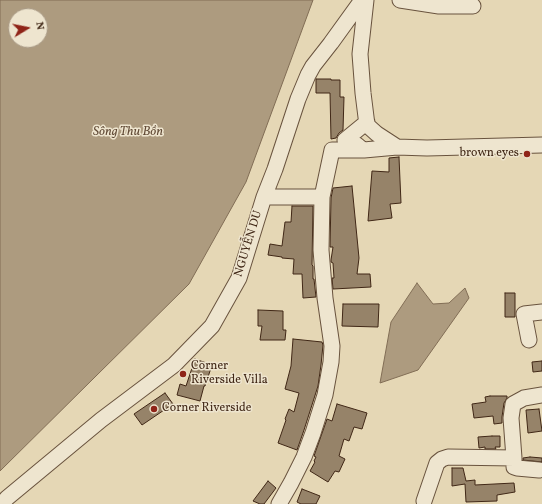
<!DOCTYPE html>
<html>
<head>
<meta charset="utf-8">
<style>
	body { margin:0 }
	#map { position:relative; width:542px; height:504px; overflow:hidden; background:#e5d7b5; font-family:Vollkorn,serif }
	canvas { display:block }
	.north { position:absolute; left:8px; top:8px; width:40px; height:40px; box-sizing:border-box; background:#eee5cf; border:1px solid #a89985; border-radius:50%; rotate:80deg; font-size:11px; font-weight:700; line-height:16px; text-align:center; color:#402716 }
	.north::after { content:''; display:block; margin:auto; width:14px; height:18px; background:#8f2418; clip-path:polygon(50% 0,100% 100%,50% 72%,0 100%) }
</style>
</head>
<body>
<div id="map">
<canvas width="542" height="504"></canvas>
<div class="north">N</div>
</div>
<script>
const c = document.querySelector('canvas').getContext('2d');
c.lineJoin = 'round';
function fillPath(path, color) {
  c.fillStyle = color;
  c.fill(path, 'evenodd');
}
function poly(rows) {
  const path = new Path2D();
  for (const r of rows) {
    path.moveTo(r[0], r[1]);
    for (let i = 2; i < r.length; i += 2) path.lineTo(r[i], r[i + 1]);
  }
  return path;
}
function stroke(path, color, width, dash) {
  c.strokeStyle = color;
  c.lineWidth = width;
  c.lineCap = dash ? 'butt' : 'round';
  c.setLineDash(dash || []);
  c.stroke(path);
}
function label(font, color, halo, rows, align = 'center') {
  c.font = font + ' Vollkorn,serif';
  c.lineWidth = 3;
  c.setLineDash([]);
  c.textBaseline = 'middle';
  c.strokeStyle = halo;
  c.fillStyle = color;
  for (const [text, x, y, turn = 0] of rows) {
    c.save();
    c.translate(x, y);
    c.rotate((+turn || 0) * Math.PI / 180);
    c.textAlign = isNaN(turn) ? turn : align;
    if (halo) c.strokeText(text, 0, 0);
    c.fillText(text, 0, 0);
    c.restore();
  }
}
const water = poly([
	[0,0,313,0,246,182,189,284,0,471,0,0],
	[16,16,40,16,40,40,16,40,16,16],
	[417,283,433,304,449,303,465,288,469,298,418,370,380,383,391,322,417,283]
]);
const building = poly([
	[316,79,331,79,331,80,340,80,340,97,344,97,343,130,339,133,336,138,331,139,330,93,316,93,316,79],
	[399,157,401,203,390,204,392,218,368,221,372,171,389,172,389,158,399,157],
	[352,186,359,258,357,274,370,274,371,287,333,289,332,278,334,278,333,263,331,262,331,260,333,247,330,247,331,198,333,188,352,186],
	[292,206,313,206,312,265,313,266,313,279,314,279,316,297,303,298,302,274,293,274,294,259,282,258,282,257,268,255,270,244,282,246,285,222,291,222,292,206],
	[505,293,515,293,515,317,505,317,505,293],
	[343,304,379,304,378,327,342,326,343,304],
	[258,310,283,311,283,330,286,330,285,340,260,340,262,326,258,326,258,310],
	[293,339,322,342,323,345,321,365,318,386,304,430,297,450,278,443,286,420,285,419,289,409,294,412,299,393,285,389,291,366,293,339],
	[195,359,212,365,205,386,204,386,200,401,177,395,180,384,186,386,195,359],
	[542,361,542,371,533,372,532,362,542,361],
	[165,393,173,404,142,425,134,414,165,393],
	[490,396,507,396,507,398,504,403,502,417,502,423,494,424,493,416,474,418,472,404,486,402,485,397,490,396],
	[337,404,367,413,362,429,354,427,349,441,344,439,339,456,345,459,339,472,335,471,328,482,310,471,315,462,314,461,316,457,314,456,327,419,332,421,337,404],
	[539,409,542,431,528,433,526,410,539,409],
	[492,436,500,436,500,447,495,447,496,449,485,449,485,447,479,448,478,437,492,436],
	[530,457,542,458,542,462,523,460,523,458,530,457],
	[452,468,463,468,466,481,475,480,475,485,514,483,515,492,497,495,497,501,466,502,465,484,452,486,452,468],
	[268,481,276,488,264,504,260,504,253,501,268,481],
	[302,489,320,496,316,504,301,504,297,502,302,489]
]);
const minor = poly([
	[366,0,360,54,363,93,367,125,377,134,397,147],
	[400,0,439,6,473,6],
	[363,150,357,145,345,140,367,122],
	[264,197,275,169,298,99,308,75,313,66,331,43,362,0],
	[529,340,524,314,542,312],
	[514,458,514,467,517,468,539,470],
	[424,501,437,463,442,459,448,457,514,458,511,418,513,404,524,398,542,395],
	[2,504,7,498,101,420,174,365,212,326,239,278,264,197,322,197,332,150,364,150,397,147,427,148,542,145],
	[279,504,291,483,304,457,313,433,325,395,331,362,332,346,325,298,321,250,322,197]
]);
const markers = [
	[527,154,4,"#8f2418"],
	[183,374,4,"#8f2418"],
	[154,409,4,"#8f2418"]
];
const poiNames = [
	["brown eyes",519,154,"right"],
	["Corner",191,367],
	["Riverside Villa",191,381],
	["Corner Riverside",162,409]
];
const streetNames = [
	["NGUYỄN DU",249,244,-73]
];
const waterNames = [
	["Sông Thu Bồn",128,133]
];
fillPath(water, '#ad9b7f');
stroke(water, '#816d55', 1);
fillPath(building, '#968369');
stroke(building, '#402716', 1);
stroke(minor, '#69533e', 17);
stroke(minor, '#eee5cf', 15);
for (const [x, y, r, color] of markers) {
  const dot = new Path2D();
  dot.arc(x, y, r, 0, 2 * Math.PI);
  c.fillStyle = color;
  c.fill(dot);
  stroke(dot, '#eee5cf', 1.5);
}
label('12px', '#402716', '#eee5cf', poiNames, 'left');
label('12px', '#402716', '#eee5cf', streetNames);
label('italic 13px', '#614a36', '#eee5cf', waterNames);
</script>
</body>
</html>
